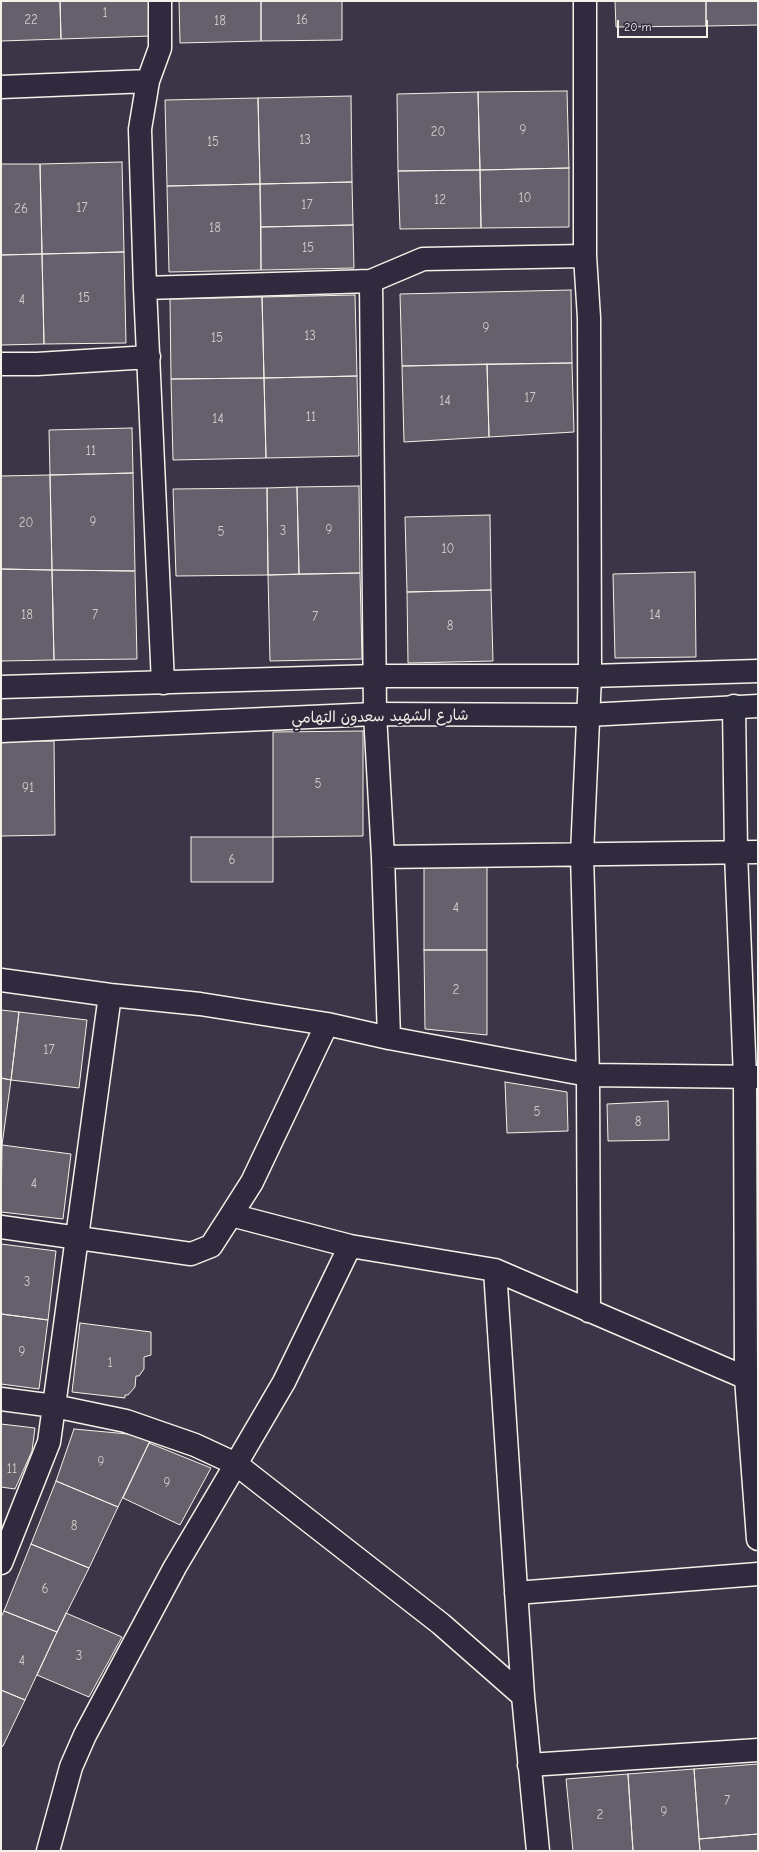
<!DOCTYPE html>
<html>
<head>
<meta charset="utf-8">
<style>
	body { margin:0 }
	#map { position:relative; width:759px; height:1852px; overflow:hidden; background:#3b3647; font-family:"Comic Neue",sans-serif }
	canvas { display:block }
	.frame { position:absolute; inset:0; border:2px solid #f4f1e8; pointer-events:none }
	.scale { position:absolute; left:617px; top:20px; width:91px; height:18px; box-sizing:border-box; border:2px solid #f4f1e8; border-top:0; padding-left:5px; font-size:12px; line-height:14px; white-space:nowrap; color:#f4f1e8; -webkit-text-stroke:3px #2f2a3d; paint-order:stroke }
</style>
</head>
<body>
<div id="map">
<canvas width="759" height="1852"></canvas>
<div class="frame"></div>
<div class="scale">20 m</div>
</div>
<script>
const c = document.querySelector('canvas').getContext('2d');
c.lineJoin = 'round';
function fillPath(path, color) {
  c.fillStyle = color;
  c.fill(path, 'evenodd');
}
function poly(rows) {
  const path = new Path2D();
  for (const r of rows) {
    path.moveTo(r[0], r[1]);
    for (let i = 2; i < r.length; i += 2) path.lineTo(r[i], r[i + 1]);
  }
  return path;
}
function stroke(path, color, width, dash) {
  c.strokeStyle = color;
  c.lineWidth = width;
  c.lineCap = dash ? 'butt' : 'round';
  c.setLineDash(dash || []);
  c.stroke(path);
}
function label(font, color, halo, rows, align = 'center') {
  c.font = font + ' "Comic Neue","Playpen Sans Arabic",sans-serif';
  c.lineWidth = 4;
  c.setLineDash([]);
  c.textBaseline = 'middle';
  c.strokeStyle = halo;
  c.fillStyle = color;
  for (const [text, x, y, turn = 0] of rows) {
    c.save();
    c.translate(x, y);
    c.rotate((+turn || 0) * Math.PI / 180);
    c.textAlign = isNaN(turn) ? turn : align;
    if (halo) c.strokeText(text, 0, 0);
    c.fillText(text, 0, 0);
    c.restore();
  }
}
const building = poly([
	[1,1,60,1,61,39,1,41,1,1],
	[60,1,150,1,151,36,61,39,60,1],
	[179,1,261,1,261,41,180,43,179,1],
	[261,1,342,1,342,40,261,41,261,1],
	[615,1,706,1,706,26,616,27,615,1],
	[706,1,758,1,758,25,706,26,706,1],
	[567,91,569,168,480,170,478,92,567,91],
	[478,92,480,170,398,171,397,94,478,92],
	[351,96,352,182,260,184,258,98,351,96],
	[258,98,260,184,167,186,165,100,258,98],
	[122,162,124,252,42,254,40,164,122,162],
	[1,164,40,164,42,254,1,255,1,164],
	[569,168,569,227,481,228,480,170,569,168],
	[480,170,481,228,400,229,398,171,480,170],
	[352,182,353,225,261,227,260,184,352,182],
	[260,184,261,270,169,272,167,186,260,184],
	[353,225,354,268,261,270,261,227,353,225],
	[124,252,126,343,44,344,42,254,124,252],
	[42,254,44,344,1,345,1,255,42,254],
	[571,290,572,363,402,366,400,294,571,290],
	[355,295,357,376,264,378,262,297,355,295],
	[262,297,264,378,171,379,170,299,262,297],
	[572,363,574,432,489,437,487,364,572,363],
	[487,364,489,437,404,442,402,366,487,364],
	[357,376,359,456,266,458,264,378,357,376],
	[264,378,266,458,173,460,171,379,264,378],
	[132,428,133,473,50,475,49,430,132,428],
	[133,473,135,571,52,570,50,475,133,473],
	[50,475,52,570,1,569,1,476,50,475],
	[359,486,360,573,299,574,297,487,359,486],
	[297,487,299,574,268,575,267,488,297,487],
	[267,488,268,575,176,576,173,489,267,488],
	[490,515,491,590,407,592,405,517,490,515],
	[1,569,52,570,54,660,1,661,1,569],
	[52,570,135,571,137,659,54,660,52,570],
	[695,572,696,657,615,658,613,574,695,572],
	[360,573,362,659,270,661,268,575,360,573],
	[491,590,493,661,408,663,407,592,491,590],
	[363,731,363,836,273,837,273,732,363,731],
	[1,741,54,741,55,835,1,836,1,741],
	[191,837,273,837,273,882,191,882,191,837],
	[487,865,487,950,424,950,424,866,487,865],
	[424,950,487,950,487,1035,425,1029,424,950],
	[1,1010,19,1012,11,1080,1,1078,1,1010],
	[19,1012,87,1020,79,1088,11,1080,19,1012],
	[1,1078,11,1080,2,1145,1,1145,1,1078],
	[505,1082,567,1092,568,1131,507,1133,505,1082],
	[668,1101,669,1140,608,1141,607,1104,668,1101],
	[2,1145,71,1154,63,1219,1,1212,2,1145],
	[1,1244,56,1251,48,1320,1,1314,1,1244],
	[1,1314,48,1320,39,1389,1,1384,1,1314],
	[80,1323,151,1332,151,1355,144,1357,144,1369,139,1376,136,1376,135,1387,128,1395,125,1395,125,1398,72,1392,80,1323],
	[1,1424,35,1428,32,1451,15,1489,1,1487,1,1424],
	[74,1429,128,1434,150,1441,118,1507,56,1481,74,1429],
	[149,1443,211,1468,180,1525,123,1498,149,1443],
	[56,1481,118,1507,89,1568,31,1544,56,1481],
	[31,1544,89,1568,57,1632,4,1611,31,1544],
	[4,1611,57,1632,25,1700,1,1690,1,1617,4,1611],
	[66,1613,122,1637,89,1697,37,1675,66,1613],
	[1,1690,25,1700,3,1746,1,1747,1,1690],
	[758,1764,758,1834,699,1839,694,1769,758,1764],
	[694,1769,700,1851,633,1851,628,1774,694,1769],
	[628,1774,633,1851,573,1851,566,1779,628,1774],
	[758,1834,758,1851,700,1851,699,1839,758,1834]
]);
const minor = poly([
	[160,1,160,48,148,81,140,129,145,288,163,683],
	[585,1,585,256,589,318,590,676,582,854,588,1075,589,1311],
	[1,87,148,81],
	[371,281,375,714,383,857,389,1038],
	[145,288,371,281,423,259,585,256],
	[1,364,37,364,149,357],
	[734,706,736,853,745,1078,746,1378,758,1539],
	[383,857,758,852],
	[1,980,110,995,200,1004,327,1024,389,1038,588,1075,758,1077],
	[327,1024,252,1182,231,1215,350,1246,495,1270,758,1383],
	[1,1227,191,1254,211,1246,231,1215],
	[350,1246,284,1382,236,1464,441,1624,523,1696],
	[495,1270,523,1696,538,1851],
	[1,1399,54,1406,110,995],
	[1,1563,49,1442,54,1406,126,1421,195,1445,236,1464,175,1567,85,1735,71,1767,48,1851],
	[516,1593,758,1574],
	[529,1765,758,1750]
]);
const tertiary = poly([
	[1,687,375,676,590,676,758,671],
	[1,731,375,714,587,715,758,706]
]);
const numberNames = [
	["1",105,13],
	["22",31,20],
	["16",302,20],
	["18",220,21],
	["9",523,130],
	["20",438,132],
	["13",305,140],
	["15",213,142],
	["10",525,198],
	["12",440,200],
	["17",307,205],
	["17",82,208],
	["26",21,209],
	["18",215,228],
	["15",308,248],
	["15",84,298],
	["4",22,300],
	["9",486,328],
	["13",310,336],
	["15",217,338],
	["17",530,398],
	["14",445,401],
	["11",311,417],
	["14",218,419],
	["11",91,451],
	["9",93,522],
	["20",26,523],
	["9",329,530],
	["3",283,531],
	["5",221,532],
	["10",448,549],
	["18",27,615],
	["7",95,615],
	["14",655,615],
	["7",315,617],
	["8",450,626],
	["5",318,784],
	["91",28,788],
	["6",232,860],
	["4",456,908],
	["2",456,990],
	["17",49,1050],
	["5",537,1112],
	["8",638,1122],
	["4",34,1184],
	["3",27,1282],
	["9",22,1352],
	["1",110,1363],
	["9",101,1462],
	["11",12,1469],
	["9",167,1483],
	["8",74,1526],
	["6",45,1589],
	["3",79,1656],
	["4",22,1661],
	["7",727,1801],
	["9",664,1812],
	["2",600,1815]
];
const streetNames = [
	["شارع الشهيد سعدون التهامي",380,717,-1]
];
fillPath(building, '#65616c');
stroke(building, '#f4f1e8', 1);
stroke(minor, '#f4f1e8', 25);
stroke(tertiary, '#f4f1e8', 25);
stroke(minor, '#2f2a3d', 22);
stroke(tertiary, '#2f2a3d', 22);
label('13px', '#d0cdc9', null, numberNames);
label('15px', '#f4f1e8', '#2f2a3d', streetNames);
</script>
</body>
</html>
